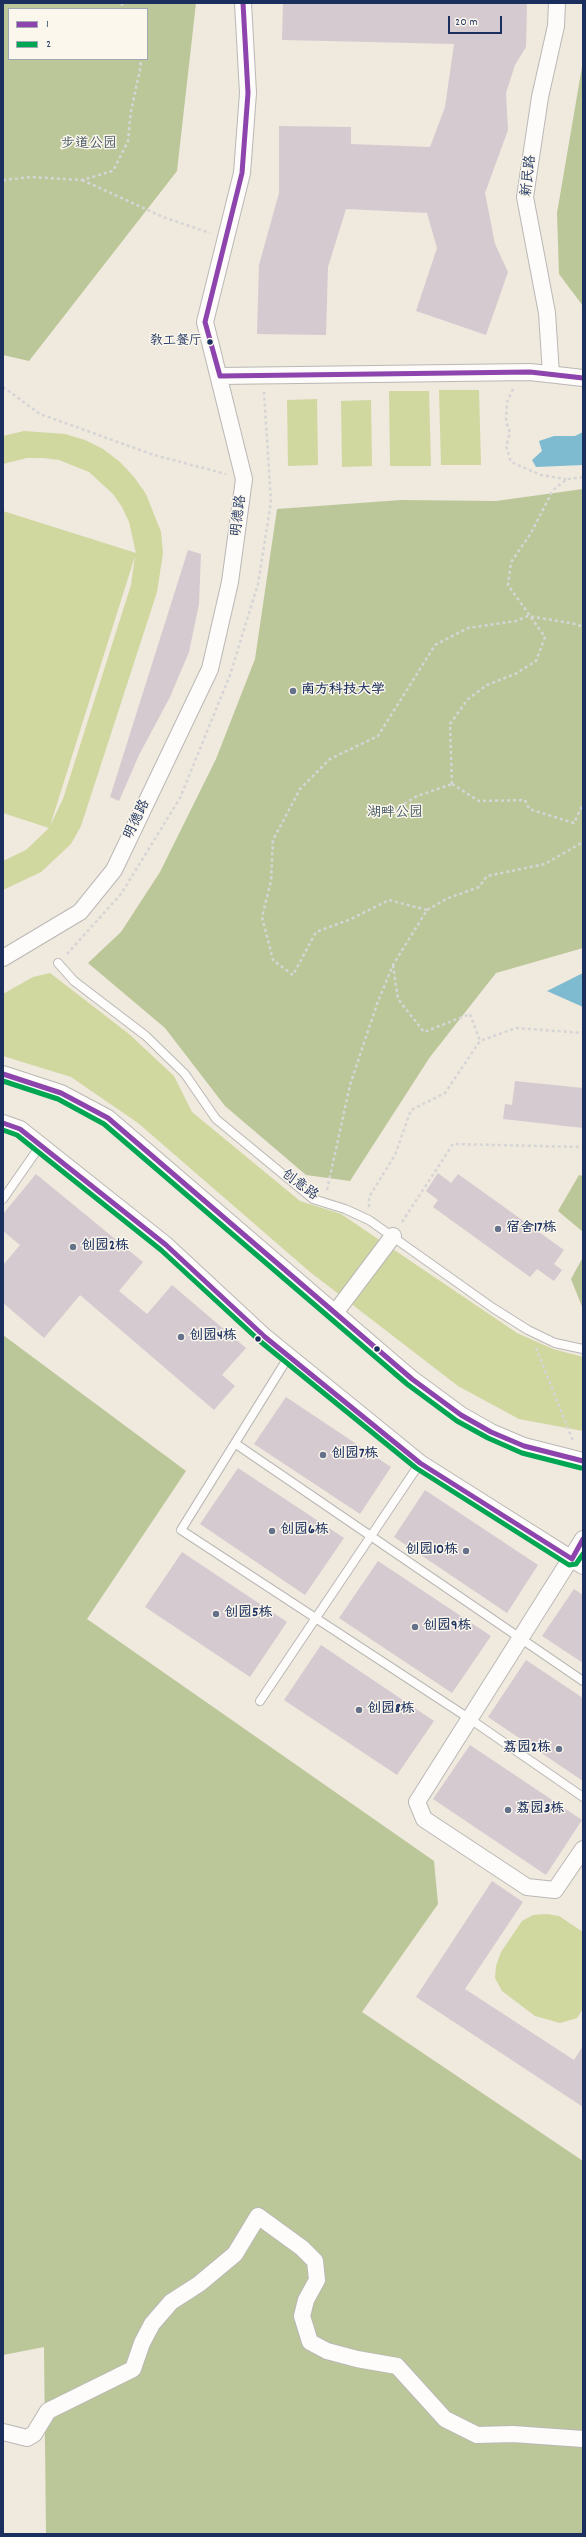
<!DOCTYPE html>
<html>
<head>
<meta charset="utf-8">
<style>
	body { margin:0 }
	#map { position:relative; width:586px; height:2537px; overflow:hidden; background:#efe9de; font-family:Dekko,sans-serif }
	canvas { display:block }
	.frame { position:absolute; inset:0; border:4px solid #1b2f5e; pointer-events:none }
	.legend { position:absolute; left:8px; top:8px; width:140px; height:52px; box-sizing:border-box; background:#fbf7ec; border:1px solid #a1a7b3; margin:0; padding:5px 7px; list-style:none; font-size:12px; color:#1b2f5e }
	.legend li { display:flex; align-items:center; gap:8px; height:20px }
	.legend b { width:20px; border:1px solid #a1a7b3 }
	.scale { position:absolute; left:448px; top:16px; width:54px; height:18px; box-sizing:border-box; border:2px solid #1b2f5e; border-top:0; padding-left:5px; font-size:12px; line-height:14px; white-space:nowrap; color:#1b2f5e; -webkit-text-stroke:3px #fbf7ec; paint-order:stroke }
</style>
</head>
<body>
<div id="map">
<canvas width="586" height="2537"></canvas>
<div class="frame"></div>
<ul class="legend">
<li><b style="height:5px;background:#8e44ad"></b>1</li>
<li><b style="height:5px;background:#00a651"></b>2</li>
</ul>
<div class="scale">20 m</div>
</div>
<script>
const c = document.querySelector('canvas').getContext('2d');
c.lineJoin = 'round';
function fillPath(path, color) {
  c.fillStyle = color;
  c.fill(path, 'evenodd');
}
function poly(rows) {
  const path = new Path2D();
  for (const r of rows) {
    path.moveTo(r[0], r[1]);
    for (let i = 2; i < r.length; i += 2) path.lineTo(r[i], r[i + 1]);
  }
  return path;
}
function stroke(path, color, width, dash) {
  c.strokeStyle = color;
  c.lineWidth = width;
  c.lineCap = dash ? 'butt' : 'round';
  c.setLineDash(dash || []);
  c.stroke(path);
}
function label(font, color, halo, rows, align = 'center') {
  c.font = font + ' Dekko,"LXGW WenKai TC",sans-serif';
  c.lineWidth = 3;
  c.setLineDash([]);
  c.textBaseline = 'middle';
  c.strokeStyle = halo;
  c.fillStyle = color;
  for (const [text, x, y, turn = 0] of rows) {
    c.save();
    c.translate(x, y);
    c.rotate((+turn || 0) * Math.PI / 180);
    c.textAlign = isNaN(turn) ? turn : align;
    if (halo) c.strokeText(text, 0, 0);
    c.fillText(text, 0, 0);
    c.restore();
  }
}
const green = poly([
	[439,390,479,390,481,465,441,465],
	[389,391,429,391,431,466,390,466],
	[317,399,318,465,288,466,287,400],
	[371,400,372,466,342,467,341,401],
	[24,431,65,434,85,440,103,449,120,462,134,477,146,494,161,532,163,553,157,592,81,826,71,844,41,872,3,890,3,861,26,850,49,828,3,813,3,511,136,553,129,522,122,507,113,494,89,472,59,460,43,458,27,458,3,464,3,436],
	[135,556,131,585,63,799,50,826],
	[50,973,129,1034,174,1076,192,1112,300,1201,341,1214,517,1333,553,1349,583,1357,583,1431,519,1419,458,1386,310,1272,138,1123,71,1077,3,1056,3,994,33,977],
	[547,1914,559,1916,583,1932,583,2009,577,2018,560,2023,535,2016,502,1991,495,1978,496,1966,501,1952,522,1921,533,1915]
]);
const forest = poly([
	[3,3,196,3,177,171,29,361,3,355],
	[9,9,147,9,147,59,9,59],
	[583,61,583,306,559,274,557,213],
	[583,489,583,948,496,973,430,1057,350,1181,306,1175,225,1106,165,1028,88,963,121,932,160,872,216,759,255,659,277,509,401,500,496,501],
	[579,1175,583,1176,583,1232,558,1211],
	[583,1257,583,1309,571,1279],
	[3,1335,186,1471,87,1619,434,1861,438,1904,362,2012,583,2161,583,2534,46,2534,44,2347,3,2355]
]);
const water = poly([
	[583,432,583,465,536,467,532,460,542,451,539,441,554,436,575,436],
	[583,973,583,1007,547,991]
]);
const building = poly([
	[283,3,527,3,526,47,515,65,506,93,508,130,485,193,495,244,508,272,486,335,416,311,437,248,427,213,346,209,328,267,326,335,257,334,259,265,279,193,279,126,351,127,351,144,430,147,445,107,454,44,282,40],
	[188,550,201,554,199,604,189,652,170,697,139,755,119,801,110,797],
	[515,1081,583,1088,583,1128,503,1119,505,1104,512,1105],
	[438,1173,451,1183,458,1174,564,1250,554,1264,562,1270,554,1281,537,1269,530,1277,433,1207,438,1200,426,1191],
	[36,1174,143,1262,119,1291,147,1314,172,1285,246,1348,222,1375,235,1386,214,1410,80,1295,44,1338,3,1303,3,1265,20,1245,3,1231,3,1214],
	[286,1397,391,1467,360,1514,254,1444],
	[238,1468,344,1538,305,1595,200,1524],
	[425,1490,538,1565,507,1613,394,1537],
	[182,1552,287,1622,250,1677,145,1607],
	[378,1561,491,1636,452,1693,339,1618],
	[574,1589,583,1595,583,1663,542,1636],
	[321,1645,434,1721,397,1775,284,1700],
	[526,1660,583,1698,583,1781,488,1717],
	[470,1745,582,1820,546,1875,433,1799],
	[492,1881,523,1902,465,1989,574,2060,583,2046,583,2107,416,1997]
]);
const path = poly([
	[121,3,125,9],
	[3,180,31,177,82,180,113,171,128,141,131,111,141,65,139,59],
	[82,180,163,217,210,233],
	[3,387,40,414,154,455,226,474],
	[513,389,507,402,506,421,510,433,506,446,511,462,541,475,566,479],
	[452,784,450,724,468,699,487,685,515,674,536,661,545,637,508,585,511,562,531,533,553,490,567,479,583,477],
	[452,784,479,801,525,800,529,809,574,823,583,804],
	[399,807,417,796,452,784],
	[427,910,389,900,351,919,316,932,293,975,273,960,262,917,271,881,273,840,300,789,330,759,378,736,435,645,468,628,516,621,528,616,576,624,583,627],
	[67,954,121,894,180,798,230,675,258,584,271,502,264,392],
	[393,965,398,999,424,1032,470,1014,480,1041],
	[327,1190,350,1085,377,1004,393,965,427,910,446,899,479,887,487,876,545,864,583,842],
	[369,1207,369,1197,395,1155,411,1110,445,1093,480,1041,516,1028,583,1033],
	[402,1222,453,1144,583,1147],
	[536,1348,573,1441]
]);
const service = poly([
	[58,963,74,981,146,1036,185,1074,216,1119,313,1199,345,1209,369,1220,493,1308,528,1330,555,1343,583,1349],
	[3,1199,40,1146],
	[289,1356,181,1530,470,1719,583,1797],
	[236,1444,583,1681],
	[260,1701,420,1463]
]);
const minor = poly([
	[551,374,547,313,525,197,540,97,556,26,557,3],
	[220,376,530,372,583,378],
	[3,958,80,912,114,870,210,669,230,582,244,479,205,322,242,173,248,93,243,3],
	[3,1074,61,1093,108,1118,412,1379,461,1415,491,1432,524,1446,583,1461],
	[3,1123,20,1129,166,1245,265,1337,420,1463,583,1566],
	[335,1313,393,1236],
	[583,1539,417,1802,424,1819,527,1887,555,1890,583,1849],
	[3,2432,27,2438,34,2434,48,2411,133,2369,142,2343,152,2324,171,2302,199,2284,235,2254,258,2216,302,2248,315,2261,317,2280,306,2300,302,2316,310,2342,327,2351,357,2359,397,2366,445,2419,477,2435,513,2434,583,2439]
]);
const bus1 = poly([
	[220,376,205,322,242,173,248,93,243,3],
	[220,376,530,372,583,378],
	[3,1074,61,1093,108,1118,412,1379,461,1415,491,1432,524,1446,583,1461],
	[3,1123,20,1129,166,1245,265,1337,420,1463,572,1559,583,1539]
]);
const bus2 = poly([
	[3,1081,58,1099,104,1124,407,1384,457,1421,488,1438,522,1453,581,1468],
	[3,1130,17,1135,161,1250,261,1342,416,1468,569,1565,576,1564,583,1554]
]);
const markers = [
	[210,342,3.5,"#1b2f5e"],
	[293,691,4,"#65708b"],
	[498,1229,4,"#65708b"],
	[73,1247,4,"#65708b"],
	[181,1337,4,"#65708b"],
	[258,1339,3.5,"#1b2f5e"],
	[377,1349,3.5,"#1b2f5e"],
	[323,1455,4,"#65708b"],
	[272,1531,4,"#65708b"],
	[466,1551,4,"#65708b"],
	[216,1614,4,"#65708b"],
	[415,1627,4,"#65708b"],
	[359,1710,4,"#65708b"],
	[559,1749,4,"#65708b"],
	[508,1810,4,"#65708b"]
];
const busNames = [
	["教工餐厅",202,342]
];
const parkNames = [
	["步道公园",89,145],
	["湖畔公园",395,814]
];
const streetNames = [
	["新民路",530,176,-84],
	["明德路",240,516,-83],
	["明德路",138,820,-64],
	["创意路",299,1186,36]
];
const poiNames = [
	["南方科技大学",301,691],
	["宿舍17栋",506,1229],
	["创园2栋",81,1247],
	["创园4栋",189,1337],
	["创园7栋",331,1455],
	["创园6栋",280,1531],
	["创园10栋",458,1551,"right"],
	["创园5栋",224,1614],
	["创园9栋",423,1627],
	["创园8栋",367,1710],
	["荔园2栋",551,1749,"right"],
	["荔园3栋",516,1810]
];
fillPath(green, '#d0d79f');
fillPath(forest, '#bbc798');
fillPath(water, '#7ebbd1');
fillPath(building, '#d6cad1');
stroke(service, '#bab8b5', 10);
stroke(minor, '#bab8b5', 18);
stroke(path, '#d6d5d6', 2.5, [3, 3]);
stroke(service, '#fdfcfa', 8);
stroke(minor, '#fdfcfa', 16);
stroke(bus1, '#8e44ad', 5);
stroke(bus2, '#00a651', 5);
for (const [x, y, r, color] of markers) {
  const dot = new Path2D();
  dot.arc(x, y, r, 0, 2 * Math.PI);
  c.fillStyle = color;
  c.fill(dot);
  stroke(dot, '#fbf7ec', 1.5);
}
label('13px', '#1b2f5e', '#fbf7ec', busNames, 'right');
label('14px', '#425561', '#fbf7ec', parkNames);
label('14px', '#1b2f5e', '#fbf7ec', streetNames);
label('bold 14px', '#1b2f5e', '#fbf7ec', poiNames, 'left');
</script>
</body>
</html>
